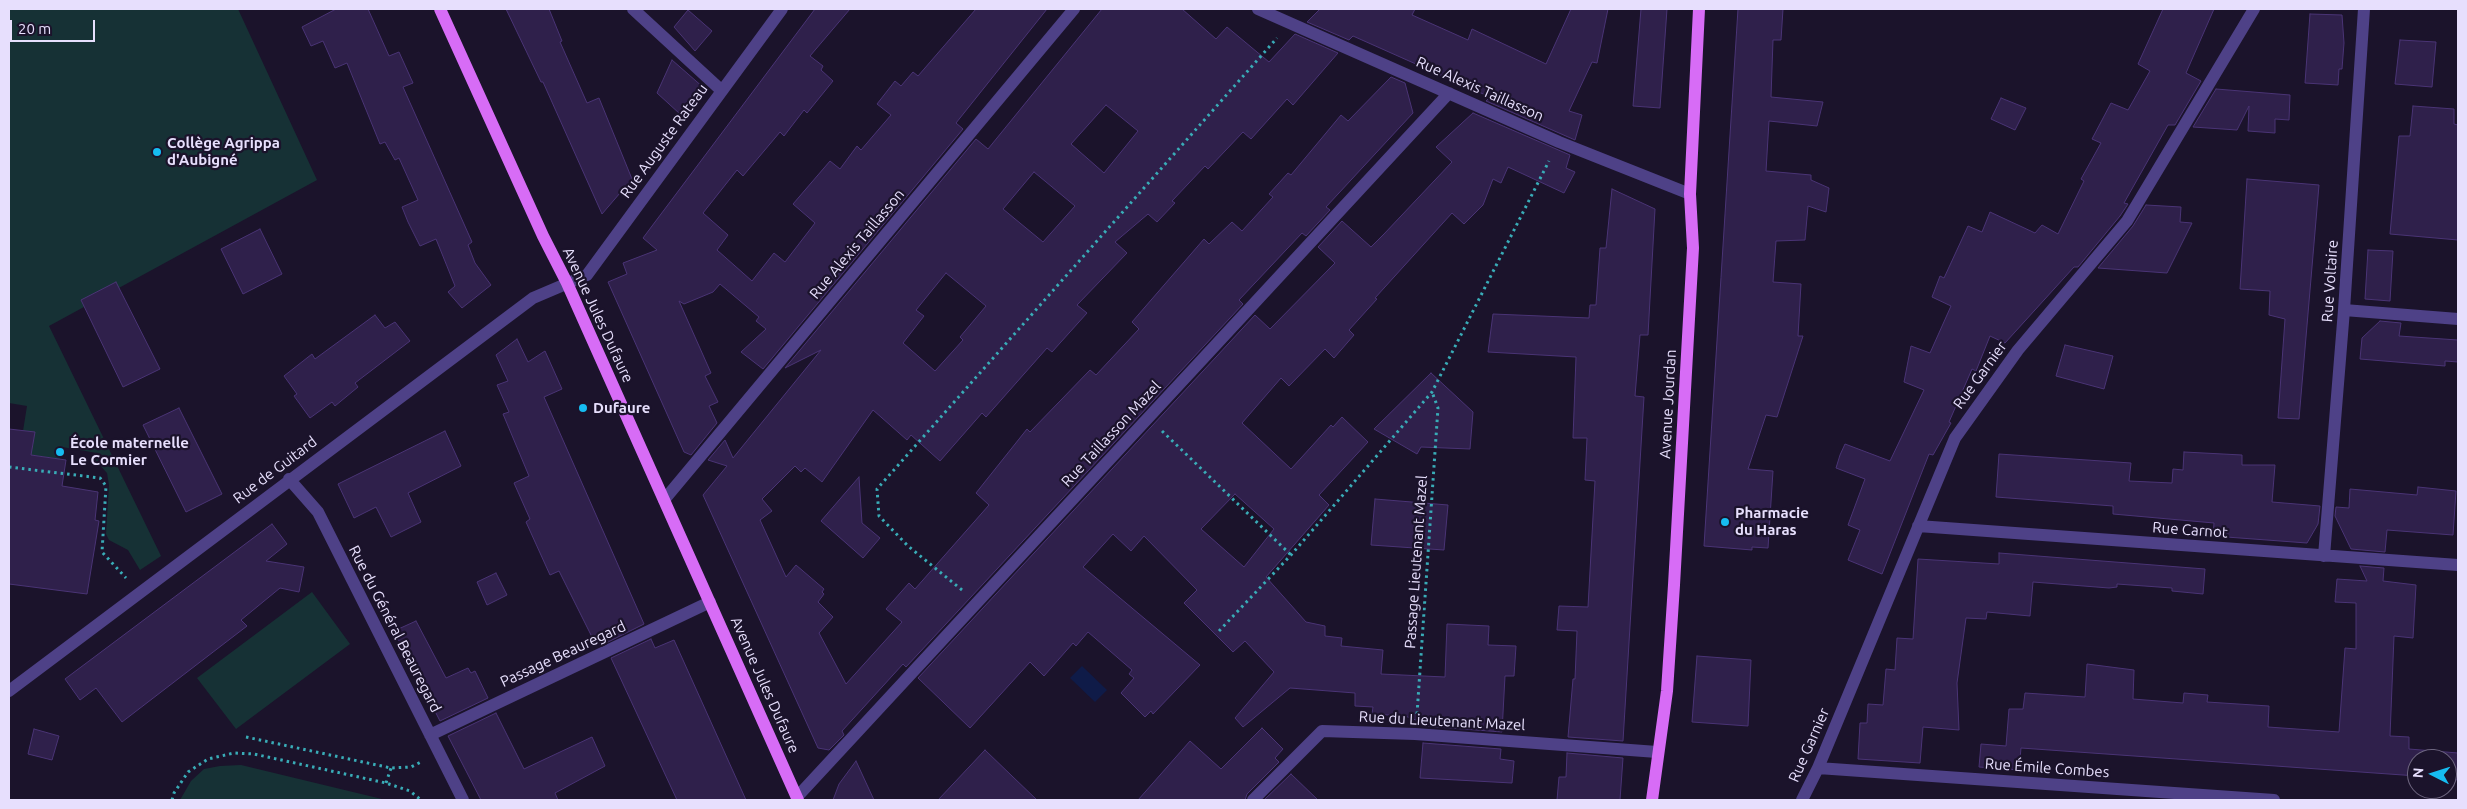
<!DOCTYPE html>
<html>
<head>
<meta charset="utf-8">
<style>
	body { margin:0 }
	#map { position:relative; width:2467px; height:809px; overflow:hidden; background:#1b132b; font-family:Ubuntu,sans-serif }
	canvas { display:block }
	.frame { position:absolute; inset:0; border:10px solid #e7dffd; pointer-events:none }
	.north { position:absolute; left:2407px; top:749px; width:50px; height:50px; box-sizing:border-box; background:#1b132b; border:1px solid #6d657f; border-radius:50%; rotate:275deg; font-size:14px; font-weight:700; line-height:20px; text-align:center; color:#e7dffd }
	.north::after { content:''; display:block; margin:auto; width:18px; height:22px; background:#16bcf1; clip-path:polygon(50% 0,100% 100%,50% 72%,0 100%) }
	.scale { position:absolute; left:10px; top:20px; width:85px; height:22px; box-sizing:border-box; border:2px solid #e7dffd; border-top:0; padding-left:6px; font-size:15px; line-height:18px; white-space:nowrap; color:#e7dffd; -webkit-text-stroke:4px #1b132b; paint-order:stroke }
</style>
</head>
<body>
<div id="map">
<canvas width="2467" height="809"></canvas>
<div class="frame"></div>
<div class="north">N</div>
<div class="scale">20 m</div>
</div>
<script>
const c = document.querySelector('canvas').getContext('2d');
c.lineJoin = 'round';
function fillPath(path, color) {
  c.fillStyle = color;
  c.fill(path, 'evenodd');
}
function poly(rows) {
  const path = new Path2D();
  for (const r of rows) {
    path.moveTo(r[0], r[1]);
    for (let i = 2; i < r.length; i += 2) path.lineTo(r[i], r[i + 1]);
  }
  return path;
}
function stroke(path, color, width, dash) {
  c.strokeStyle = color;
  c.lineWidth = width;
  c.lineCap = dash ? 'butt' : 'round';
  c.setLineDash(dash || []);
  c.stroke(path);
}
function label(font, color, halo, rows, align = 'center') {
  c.font = font + ' Ubuntu,sans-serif';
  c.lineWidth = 4.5;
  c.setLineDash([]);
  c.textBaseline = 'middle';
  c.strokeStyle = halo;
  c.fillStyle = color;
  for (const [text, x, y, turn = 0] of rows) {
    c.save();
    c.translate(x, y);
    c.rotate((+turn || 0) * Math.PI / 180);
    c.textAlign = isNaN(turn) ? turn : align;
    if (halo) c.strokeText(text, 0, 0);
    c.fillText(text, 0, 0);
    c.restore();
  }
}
const green = poly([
	[9,9,238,9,317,180,49,326,161,556,140,570,128,550,109,540,106,534,109,485,107,473,96,461,97,453,62,447,60,459,31,455,34,433,23,431,27,406,9,403],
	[312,592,350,644,236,729,197,678],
	[241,765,386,800,180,800,191,781,204,769,220,766]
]);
const water = poly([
	[1082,666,1107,690,1095,702,1070,678]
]);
const building = poly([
	[336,9,368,9,389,56,399,52,413,83,403,87,472,242,468,245,475,263,491,285,462,308,448,292,455,286,436,239,420,246,408,222,402,207,418,200,399,158,395,160,385,142,380,144,347,63,335,68,323,41,311,46,302,27,336,9],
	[506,9,549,9,562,41,560,42,587,103,599,98,632,179,602,214,543,82,541,82,506,9],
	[815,9,850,9,810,56,823,66,821,70,833,81,807,113,804,110,784,136,780,132,743,176,737,170,703,213,728,235,717,250,752,281,774,253,785,262,815,223,793,204,830,161,840,169,857,146,861,150,891,115,877,104,895,81,901,86,913,72,918,76,976,9,1047,9,956,123,963,129,763,369,741,352,766,329,756,321,759,317,720,284,713,292,684,304,679,301,711,373,705,376,718,402,709,406,717,423,691,455,684,452,608,282,627,274,623,263,657,250,643,238,815,9],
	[1102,9,1182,9,1216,39,1227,27,1269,62,1295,34,1338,53,1293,105,1287,99,1251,139,1243,132,1208,169,1205,166,1172,201,1175,203,1157,222,1148,214,1115,242,1127,253,1077,305,1087,313,1052,352,1047,348,986,417,982,413,940,461,911,435,907,440,873,410,822,482,805,468,801,472,795,466,762,499,772,511,760,520,786,577,796,565,824,589,822,592,824,594,818,602,833,617,819,633,846,684,902,622,886,609,909,583,915,589,989,505,976,493,1027,429,1030,432,1090,370,1096,375,1139,329,1132,322,1204,239,1209,244,1232,222,1242,231,1273,197,1269,194,1288,173,1291,175,1341,115,1348,121,1391,77,1405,83,1413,113,1326,207,1330,210,1306,236,1302,233,1239,300,1243,304,906,667,903,664,842,731,844,735,829,750,818,748,703,495,727,466,708,460,725,440,733,458,821,350,785,368,976,139,988,149,1102,9],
	[1106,105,1138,131,1104,173,1071,144,1106,105],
	[1034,172,1075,206,1043,242,1003,209,1034,172],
	[946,273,986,306,960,337,963,340,935,371,903,343,924,316,916,310,946,273],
	[1320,9,1415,9,1412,15,1468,40,1472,29,1546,64,1571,9,1608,9,1597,63,1592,62,1569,111,1582,115,1575,140,1486,101,1490,97,1353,36,1349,40,1307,22,1320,9],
	[1641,9,1667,9,1660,108,1633,106,1641,9],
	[1738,9,1783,9,1781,40,1773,40,1771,97,1823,102,1817,126,1769,121,1766,171,1811,175,1811,180,1829,188,1826,212,1808,206,1805,240,1776,241,1773,282,1801,284,1798,336,1803,336,1777,417,1766,415,1748,469,1773,471,1768,548,1752,547,1752,550,1704,546,1738,9],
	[2163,9,2214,9,2186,73,2201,81,2175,125,2168,125,2124,203,2128,204,2120,216,2078,267,2074,267,2005,343,1990,336,1976,371,1972,369,1949,422,1951,423,1933,455,1929,454,1882,574,1848,560,1860,530,1848,525,1865,479,1836,468,1840,455,1845,444,1890,461,1924,390,1904,382,1911,346,1930,353,1951,306,1932,297,1940,276,1944,278,1968,226,1982,232,1990,212,2035,233,2042,225,2058,234,2084,181,2081,179,2101,143,2092,139,2111,103,2128,110,2150,71,2138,64,2163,9],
	[688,10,712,31,695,51,674,27,688,10],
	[2310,14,2342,15,2344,43,2342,69,2339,69,2338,85,2305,83,2310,14],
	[2400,40,2436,42,2432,87,2395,84,2400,40],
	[672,60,704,88,680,114,657,93,672,60],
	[2216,89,2290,95,2289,120,2275,119,2275,133,2248,131,2249,106,2237,130,2193,127,2216,89],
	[2001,98,2026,108,2015,130,1991,119,2001,98],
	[2413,106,2454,109,2454,124,2458,125,2458,240,2390,234,2399,136,2410,136,2413,106],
	[1473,113,1570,155,1566,168,1575,172,1564,193,1508,167,1501,183,1493,179,1483,205,1464,224,1452,213,1375,298,1377,299,1349,330,1354,335,1334,358,1325,349,1289,386,1281,378,1242,423,1291,469,1331,425,1333,427,1342,417,1368,442,1319,495,1329,505,1266,577,1306,622,1325,626,1325,636,1342,638,1341,646,1383,650,1381,674,1445,677,1447,624,1489,626,1488,645,1516,646,1514,676,1505,676,1502,732,1424,726,1424,723,1405,716,1372,714,1373,707,1355,706,1355,693,1290,688,1243,727,1235,718,1274,672,1245,641,1233,652,1184,603,1197,590,1144,536,1131,551,1113,534,1083,567,1200,665,1153,714,1151,711,1145,717,1121,693,1134,678,1129,674,1132,670,1088,632,1076,646,1073,643,1044,676,1030,662,970,728,918,678,1255,315,1270,329,1335,263,1318,247,1342,221,1371,247,1384,234,1452,162,1436,147,1473,113],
	[1235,494,1274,529,1244,567,1201,529,1235,494],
	[2247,179,2319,185,2299,419,2278,418,2285,319,2269,315,2270,291,2240,289,2247,179],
	[1612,189,1655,209,1648,335,1640,335,1635,396,1644,397,1623,741,1568,737,1573,679,1575,679,1577,631,1557,630,1559,606,1588,607,1595,481,1585,480,1587,438,1573,438,1576,357,1488,352,1493,314,1589,318,1590,305,1596,305,1600,248,1606,248,1612,189],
	[2146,205,2181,207,2180,222,2192,223,2167,273,2098,268,2133,226,2146,205],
	[260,229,282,274,243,294,221,249,260,229],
	[2368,250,2393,251,2390,301,2365,299,2368,250],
	[116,282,160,369,123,387,81,300,116,282],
	[375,315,385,328,395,322,410,341,355,383,358,387,335,406,332,402,310,418,294,396,297,394,284,376,312,354,315,359,375,315],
	[2380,321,2401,323,2399,336,2458,340,2458,362,2445,361,2445,366,2360,359,2362,338,2380,321],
	[517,339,528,362,545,351,562,389,544,397,644,624,604,644,600,636,593,639,559,571,550,575,526,522,530,519,514,483,529,476,503,414,509,412,497,385,508,381,496,355,517,339],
	[2065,345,2113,356,2104,389,2056,376,2065,345],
	[1431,373,1473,412,1470,449,1421,447,1417,454,1374,429,1431,373],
	[179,408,222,494,186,512,143,425,179,408],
	[9,429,35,432,31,455,66,460,62,486,98,492,95,520,99,521,87,594,9,584,9,429],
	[445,431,461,466,408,493,421,522,391,537,376,507,354,518,338,484,445,431],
	[2184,452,2242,455,2242,465,2275,465,2272,502,2320,506,2318,524,2307,543,2213,536,2214,523,2113,514,2113,506,1996,497,1999,454,2131,463,2129,481,2172,483,2173,469,2183,470,2184,452],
	[859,477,862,523,880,538,863,558,821,521,859,477],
	[2418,487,2456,491,2453,535,2387,530,2385,552,2351,549,2335,516,2336,507,2349,508,2350,489,2417,495,2418,487],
	[1375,499,1448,505,1444,550,1371,545,1375,499],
	[272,524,287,544,266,561,304,567,299,592,280,588,241,620,247,626,122,722,96,688,80,700,65,679,272,524],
	[1999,553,2205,569,2203,594,2172,591,2172,588,2117,584,2117,587,2109,588,2033,582,2030,616,1987,612,1986,619,1966,618,1957,683,1959,730,1923,727,1920,763,1858,759,1860,723,1867,723,1868,704,1883,705,1886,669,1895,670,1897,638,1913,639,1918,559,1999,564,1999,553],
	[2360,566,2384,568,2383,581,2416,585,2413,638,2394,636,2390,736,2409,737,2409,749,2458,753,2458,780,2447,778,2447,759,2417,759,2417,776,2021,748,2019,770,1979,767,1981,744,2006,746,2009,709,2023,709,2025,693,2085,697,2087,664,2134,670,2133,699,2183,703,2184,693,2208,695,2207,702,2269,706,2268,727,2339,732,2345,648,2356,649,2356,603,2335,602,2337,579,2367,581,2360,566],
	[496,573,507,595,487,605,477,582,496,573],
	[416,621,446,678,468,668,471,673,475,671,488,698,440,721,394,631,416,621],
	[651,639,655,648,674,640,746,800,677,800,611,658,651,639],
	[1697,656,1751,660,1748,726,1692,722,1697,656],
	[496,713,524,769,592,737,605,766,555,793,558,800,481,800,448,736,496,713],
	[1262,728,1283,749,1275,758,1279,762,1247,794,1245,800,1138,800,1190,741,1221,769,1262,728],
	[34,729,59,736,52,760,28,754,34,729],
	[1423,743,1501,749,1500,759,1514,761,1512,783,1420,778,1423,743],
	[985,750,1012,776,1037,800,938,800,985,750],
	[1567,753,1623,758,1620,800,1557,800,1559,777,1566,777,1567,753],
	[856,761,874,800,833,800,839,784,856,761],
	[1291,774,1318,800,1264,800,1291,774]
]);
const path = poly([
	[1162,431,1291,555],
	[9,467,100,478,106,486,102,552,126,578],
	[962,590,908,546,879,516,877,489,1277,38],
	[1219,631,1291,555,1432,392,1549,161],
	[1417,714,1438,408,1432,392],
	[246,737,391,768,411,767,421,762],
	[386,783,391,768],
	[172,800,174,793,188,772,208,759,234,753,254,754,386,783,410,791,421,800]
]);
const minor = poly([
	[633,9,721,90],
	[1258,9,1559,142,1690,194],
	[2344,310,2458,319],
	[289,479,318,512,463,800],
	[664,500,1074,9],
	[1918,526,2458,565],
	[2324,556,2344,310,2364,9],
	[9,691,533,298,587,275,782,9],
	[430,735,710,602],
	[1818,768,2274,800],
	[797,797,1449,93],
	[1253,800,1322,731,1415,734,1657,752],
	[1802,800,1818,768,1955,438,2018,350,2127,221,2254,9]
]);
const major = poly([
	[440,9,543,236,567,283,798,800],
	[1652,800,1667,691,1674,585,1693,248,1690,194,1699,9]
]);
const markers = [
	[157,152,5,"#16bcf1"],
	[583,408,5,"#16bcf1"],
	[60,452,5,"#16bcf1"],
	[1725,522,5,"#16bcf1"]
];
const streetNames = [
	["Rue Alexis Taillasson",1480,89,24],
	["Rue Auguste Rateau",664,141,-54],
	["Rue Alexis Taillasson",857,244,-50],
	["Rue Voltaire",2330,281,-86],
	["Avenue Jules Dufaure",598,315,65],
	["Rue Garnier",1980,375,-54],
	["Avenue Jourdan",1668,404,-87],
	["Rue Taillasson Mazel",1111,434,-47],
	["Rue de Guitard",275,470,-37],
	["Rue Carnot",2190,530,4],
	["Passage Lieutenant Mazel",1416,562,-86],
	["Rue du Général Beauregard",395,629,63],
	["Passage Beauregard",563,654,-25],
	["Avenue Jules Dufaure",765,685,66],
	["Rue du Lieutenant Mazel",1442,721,3],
	["Rue Garnier",1809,745,-66],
	["Rue Émile Combes",2047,768,4]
];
const poiNames = [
	["Collège Agrippa",167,143],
	["d'Aubigné",167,160],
	["Dufaure",593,408],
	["École maternelle",70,443],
	["Le Cormier",70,460],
	["Pharmacie",1735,513],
	["du Haras",1735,530]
];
fillPath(green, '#163135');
fillPath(water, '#0f1b48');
fillPath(building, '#2f204b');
stroke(building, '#4a3475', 1);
stroke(path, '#39acb7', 3, [2.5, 4]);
stroke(minor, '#4e4187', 12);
stroke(major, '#d76cf6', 12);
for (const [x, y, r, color] of markers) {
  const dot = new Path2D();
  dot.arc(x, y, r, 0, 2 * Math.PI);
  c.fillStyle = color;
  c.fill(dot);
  stroke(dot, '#1b132b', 2);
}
label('15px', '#e7dffd', '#1b132b', streetNames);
label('bold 15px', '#e7dffd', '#1b132b', poiNames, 'left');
</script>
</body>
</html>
